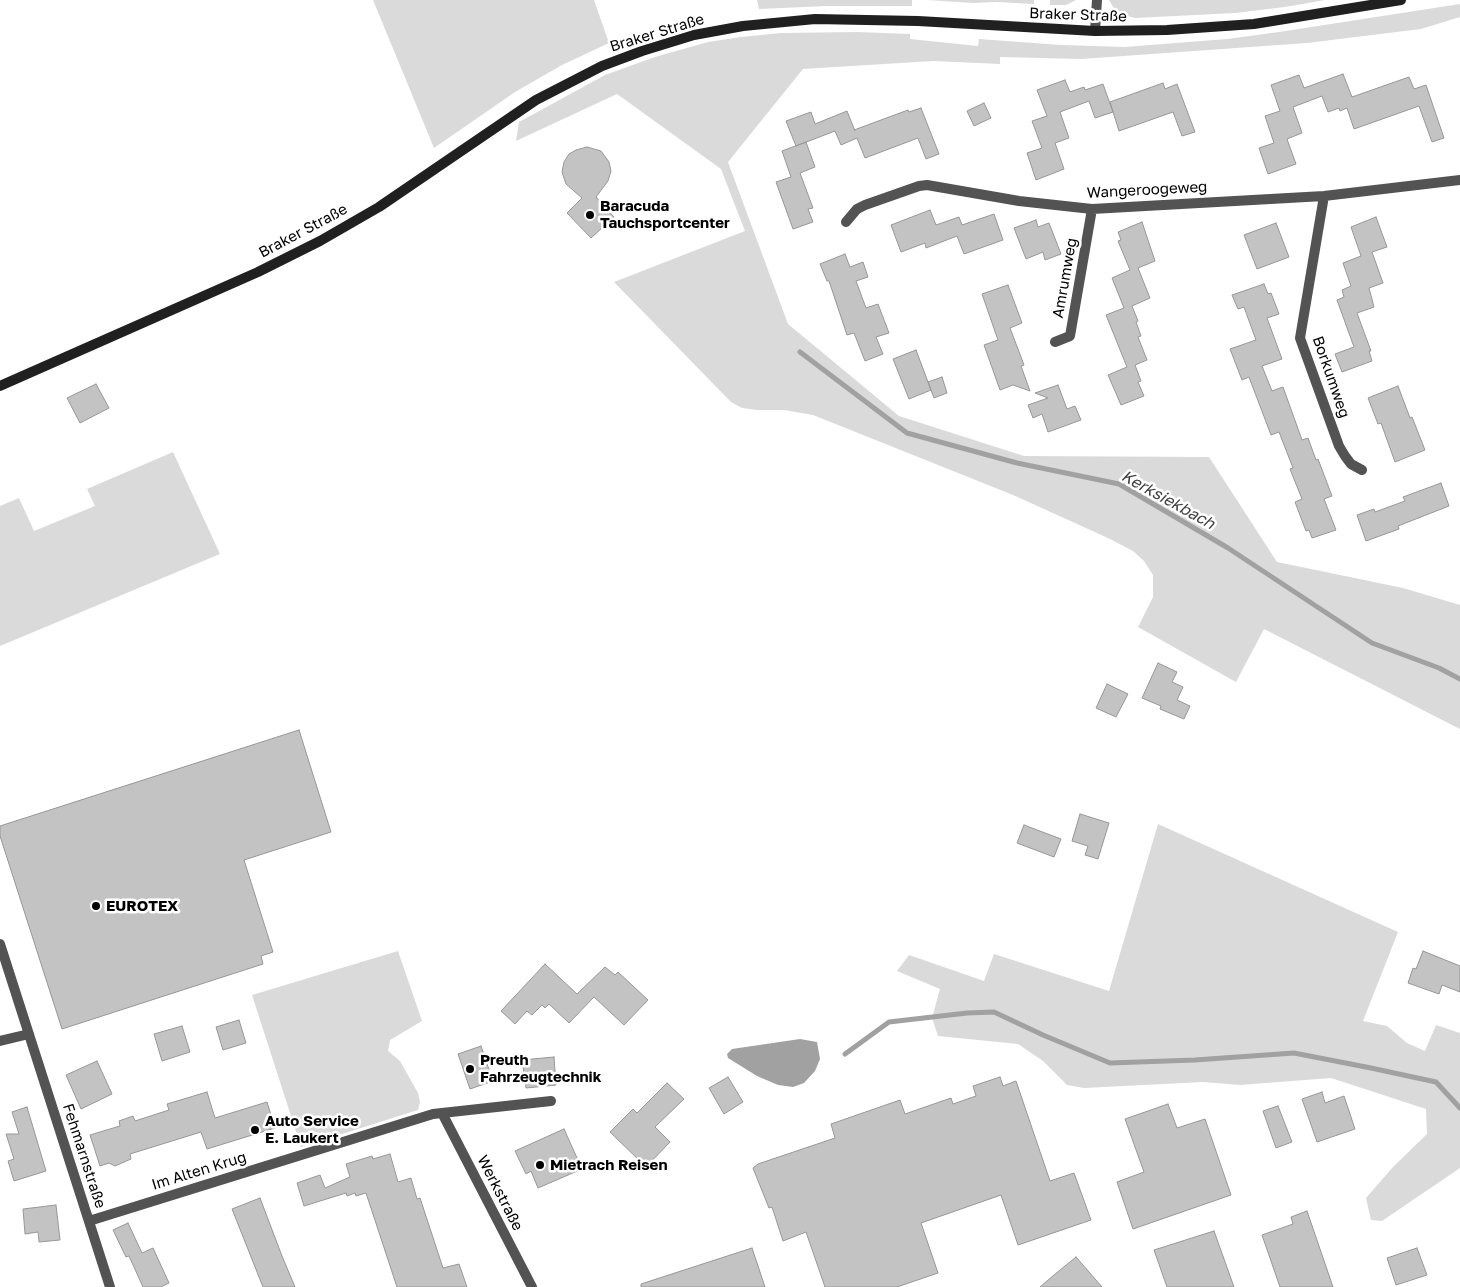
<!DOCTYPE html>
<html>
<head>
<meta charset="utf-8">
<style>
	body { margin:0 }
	canvas { display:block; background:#fff }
</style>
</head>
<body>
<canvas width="1460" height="1287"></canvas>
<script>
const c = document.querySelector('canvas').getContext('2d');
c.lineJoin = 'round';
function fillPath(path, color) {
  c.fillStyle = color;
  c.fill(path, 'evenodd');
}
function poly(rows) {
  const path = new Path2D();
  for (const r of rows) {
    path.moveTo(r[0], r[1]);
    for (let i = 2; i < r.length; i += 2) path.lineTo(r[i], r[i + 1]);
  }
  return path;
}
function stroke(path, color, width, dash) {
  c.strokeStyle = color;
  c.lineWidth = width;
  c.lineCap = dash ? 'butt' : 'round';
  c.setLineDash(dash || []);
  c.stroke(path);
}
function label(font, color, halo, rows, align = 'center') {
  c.font = font + ' "Golos Text",sans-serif';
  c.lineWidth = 5;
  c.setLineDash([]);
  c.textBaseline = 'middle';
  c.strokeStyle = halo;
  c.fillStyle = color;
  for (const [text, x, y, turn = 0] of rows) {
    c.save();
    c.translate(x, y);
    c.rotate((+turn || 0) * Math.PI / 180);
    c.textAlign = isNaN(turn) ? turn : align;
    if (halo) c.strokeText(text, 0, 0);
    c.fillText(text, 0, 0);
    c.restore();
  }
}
const green = poly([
	[373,0,594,0,609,43,562,65,515,92,434,148],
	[757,0,912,0,912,6,827,6,759,9],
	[927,0,1034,0,1034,4,997,2,973,3],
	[1044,0,1076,0,1066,5,1050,5,1050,0],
	[1109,0,1325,0,1285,7,1235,13,1135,18,1123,15,1115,10],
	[1460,4,1460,17,1421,29,1307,43,1081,59,1000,57,1000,64,933,61,803,69,728,162,788,324,899,416,1024,456,1209,457,1277,562,1403,588,1460,605,1460,729,1264,629,1236,682,1138,627,1153,597,1153,575,1144,561,1133,551,1108,538,1013,495,813,415,784,410,757,410,742,408,731,402,614,282,745,231,721,169,617,94,516,141,519,122,605,75,655,57,708,42,741,37,781,33,857,32,910,34,910,39,978,46,979,39,1061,45,1125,47,1227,39,1279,32],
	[173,452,220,554,0,646,0,506,19,498,34,531,95,506,87,489],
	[1158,824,1398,932,1363,1021,1387,1026,1407,1043,1425,1051,1436,1025,1460,1033,1460,1168,1382,1221,1371,1220,1366,1198,1393,1167,1427,1134,1426,1109,1331,1078,1240,1085,1203,1082,1084,1088,1067,1085,1043,1061,1018,1044,938,1036,932,1018,940,989,897,971,909,955,984,981,994,954,1109,991],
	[398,951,422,1021,390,1040,388,1051,400,1061,418,1093,420,1102,418,1110,301,1147,252,995]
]);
const water = poly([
	[800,1039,817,1042,820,1059,815,1071,804,1083,793,1087,778,1085,757,1076,728,1058,727,1054,732,1049]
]);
const stream = poly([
	[800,352,907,433,1017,463,1119,484,1228,548,1372,643,1439,668,1460,679],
	[845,1054,889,1022,967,1013,994,1012,1043,1035,1110,1063,1195,1060,1294,1053,1371,1068,1436,1082,1460,1108]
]);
const building = poly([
	[1343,74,1352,97,1409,77,1414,89,1426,85,1444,138,1432,142,1419,106,1354,129,1347,108,1340,111,1339,108,1328,112,1322,96,1293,107,1302,133,1287,139,1296,164,1268,174,1259,148,1274,143,1265,116,1280,111,1271,85,1299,75,1304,88,1343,74],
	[1065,80,1070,92,1084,87,1085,90,1103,84,1113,112,1095,118,1089,101,1060,112,1069,138,1055,143,1064,169,1036,180,1027,153,1042,148,1032,121,1047,116,1037,90,1065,80],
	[1163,83,1165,89,1177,84,1195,132,1182,136,1173,112,1119,131,1110,102,1163,83],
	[984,103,991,118,974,126,967,111,984,103],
	[921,108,939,154,926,159,918,138,865,158,857,138,841,145,835,131,796,146,786,121,811,112,815,124,847,111,855,131,854,130,908,110,909,112,921,108],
	[806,142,815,167,800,173,813,208,808,209,813,222,793,229,776,182,791,177,782,151,806,142],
	[587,147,601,151,609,162,611,171,608,181,596,197,614,217,591,238,567,213,582,198,566,184,562,172,564,162,569,154,576,150,587,147],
	[930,210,936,225,959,217,962,225,994,214,1003,240,964,254,957,236,926,248,925,243,901,252,891,225,930,210],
	[1376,217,1387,247,1372,252,1383,283,1369,288,1374,307,1357,313,1371,351,1369,351,1372,361,1342,372,1335,354,1354,347,1337,300,1344,297,1342,290,1351,286,1343,263,1361,256,1351,227,1376,217],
	[1036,220,1038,227,1049,223,1061,254,1045,260,1043,252,1026,259,1014,228,1036,220],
	[1142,222,1155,261,1138,268,1150,298,1132,306,1138,321,1136,322,1141,336,1138,337,1147,360,1135,365,1141,381,1138,382,1144,396,1121,405,1108,375,1127,367,1106,315,1124,308,1112,278,1130,270,1118,241,1121,240,1118,232,1142,222],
	[1276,223,1289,257,1257,269,1244,235,1276,223],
	[845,254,850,267,863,262,868,277,856,281,866,308,878,304,889,333,876,337,883,354,865,361,854,333,847,335,829,281,827,281,820,264,845,254],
	[1264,284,1268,294,1271,293,1279,314,1267,318,1282,359,1262,366,1272,391,1283,387,1302,440,1308,438,1316,460,1318,459,1332,496,1324,499,1336,530,1312,538,1309,530,1306,531,1295,502,1302,499,1290,469,1293,468,1279,432,1271,435,1249,377,1242,380,1230,349,1256,340,1244,307,1238,309,1232,295,1264,284],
	[1008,285,1022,323,1010,328,1024,365,1021,366,1030,391,1013,385,1000,390,984,345,998,340,982,294,1008,285],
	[916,350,931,390,909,399,893,359,916,350],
	[942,377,947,393,934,398,928,382,942,377],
	[96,384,109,408,80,423,67,398,96,384],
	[1058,385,1067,409,1075,406,1081,420,1048,432,1042,414,1033,418,1028,405,1048,398,1035,393,1058,385],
	[1398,386,1410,418,1412,417,1425,450,1395,462,1381,423,1378,424,1368,398,1398,386],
	[1441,483,1449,506,1398,526,1399,529,1366,541,1357,515,1374,509,1375,512,1405,501,1403,497,1441,483],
	[1158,663,1177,672,1172,682,1183,687,1177,700,1190,706,1184,719,1160,709,1161,706,1142,698,1158,663],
	[1107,684,1128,694,1116,717,1096,708,1107,684],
	[299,730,331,832,244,860,273,952,261,956,263,964,62,1029,0,836,0,826,299,730],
	[1080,814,1109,823,1098,859,1085,855,1088,846,1072,841,1080,814],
	[1024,825,1061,839,1054,857,1017,843,1024,825],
	[1423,951,1460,966,1460,992,1442,985,1439,994,1408,983,1413,968,1416,969,1423,951],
	[545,964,577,994,605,967,615,975,618,972,648,1000,624,1025,594,997,569,1023,549,1004,545,1008,542,1005,532,1015,527,1011,515,1024,501,1011,545,964],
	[239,1020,246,1043,223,1050,216,1027,239,1020],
	[182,1026,190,1052,162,1061,154,1034,182,1026],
	[481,1046,493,1081,470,1089,458,1054,481,1046],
	[554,1057,556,1085,526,1088,522,1060,554,1057],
	[97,1061,112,1094,81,1109,66,1075,97,1061],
	[728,1077,743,1102,724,1114,709,1088,728,1077],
	[1000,1077,1003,1086,1016,1081,1050,1181,1074,1173,1091,1220,1018,1245,1001,1195,921,1223,938,1273,897,1287,825,1287,806,1232,783,1241,772,1207,769,1208,753,1168,758,1164,835,1138,831,1124,900,1100,905,1114,951,1098,953,1104,976,1096,973,1086,1000,1077],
	[667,1083,684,1099,655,1127,670,1142,646,1167,610,1132,633,1109,637,1113,667,1083],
	[207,1092,215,1118,267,1102,275,1128,207,1149,201,1132,130,1154,131,1159,115,1166,109,1163,100,1166,90,1135,120,1126,119,1121,133,1116,135,1121,169,1110,167,1104,207,1092],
	[1322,1092,1325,1103,1344,1096,1355,1129,1317,1142,1302,1099,1322,1092],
	[1168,1104,1177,1128,1205,1119,1231,1195,1133,1229,1117,1182,1144,1172,1125,1119,1168,1104],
	[1278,1106,1292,1142,1276,1148,1263,1111,1278,1106],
	[27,1107,46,1171,14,1181,8,1161,14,1159,6,1134,19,1134,12,1112,27,1107],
	[564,1129,582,1169,538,1188,531,1171,526,1174,515,1151,564,1129],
	[390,1154,398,1182,411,1178,417,1199,420,1198,443,1268,459,1264,467,1287,397,1287,366,1193,356,1196,355,1193,347,1196,346,1193,304,1206,297,1183,320,1175,325,1188,350,1177,346,1164,372,1156,373,1159,390,1154],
	[260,1198,282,1256,295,1287,263,1287,232,1209,260,1198],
	[56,1205,60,1240,39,1242,38,1232,25,1234,23,1209,56,1205],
	[1307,1211,1333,1287,1280,1287,1262,1235,1293,1224,1291,1217,1307,1211],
	[128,1223,142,1253,153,1248,169,1283,161,1287,143,1287,129,1256,126,1257,113,1230,128,1223],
	[1214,1231,1234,1287,1167,1287,1154,1250,1214,1231],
	[752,1248,765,1287,641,1287,641,1284,752,1248],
	[1417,1248,1427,1275,1396,1285,1387,1258,1417,1248],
	[1076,1257,1102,1287,1040,1287,1054,1275,1076,1257]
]);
const street = poly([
	[1095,31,1097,0],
	[1324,196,1300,338,1339,446,1345,456,1351,464,1362,470],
	[846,222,857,209,865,205,919,186,927,185,1019,201,1092,209,1324,196,1460,180],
	[1055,342,1070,336,1092,209],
	[0,944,110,1287],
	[0,1041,29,1034],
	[442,1113,532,1287],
	[89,1221,433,1114,551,1101]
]);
const secondary = poly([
	[0,386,258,272,320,241,379,207,536,100,602,66,642,51,694,35,743,26,815,19,918,21,1095,31,1167,30,1254,24,1401,0]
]);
const markers = [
	[590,215,5,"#000"],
	[96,906,5,"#000"],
	[470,1069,5,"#000"],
	[255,1130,5,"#000"],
	[540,1165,5,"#000"]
];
const streetNames = [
	["Braker Straße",1078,15,2],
	["Braker Straße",657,33,-17],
	["Wangeroogeweg",1147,190,-3],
	["Braker Straße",303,231,-28],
	["Amrumweg",1065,278,-80],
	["Borkumweg",1331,377,71],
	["Fehmarnstraße",84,1156,72],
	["Im Alten Krug",199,1171,-17],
	["Werkstraße",500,1193,63]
];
const poiNames = [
	["Baracuda",600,206],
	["Tauchsportcenter",600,223],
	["EUROTEX",106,906],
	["Preuth",480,1060],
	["Fahrzeugtechnik",480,1077],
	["Auto Service",265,1121],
	["E. Laukert",265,1138],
	["Mietrach Reisen",550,1165]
];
const waterNames = [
	["Kerksiekbach",1168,500,29]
];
fillPath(green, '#dadada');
fillPath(water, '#a1a1a1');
stroke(stream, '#a1a1a1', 5);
fillPath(building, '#c3c3c3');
stroke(building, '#979797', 1);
stroke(street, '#535353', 10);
stroke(secondary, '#202020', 10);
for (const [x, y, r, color] of markers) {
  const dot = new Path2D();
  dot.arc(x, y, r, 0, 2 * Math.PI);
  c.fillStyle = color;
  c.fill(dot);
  stroke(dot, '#fff', 2);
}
label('15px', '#000', '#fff', streetNames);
label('bold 15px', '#000', '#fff', poiNames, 'left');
label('italic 16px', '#424242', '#fff', waterNames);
</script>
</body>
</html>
